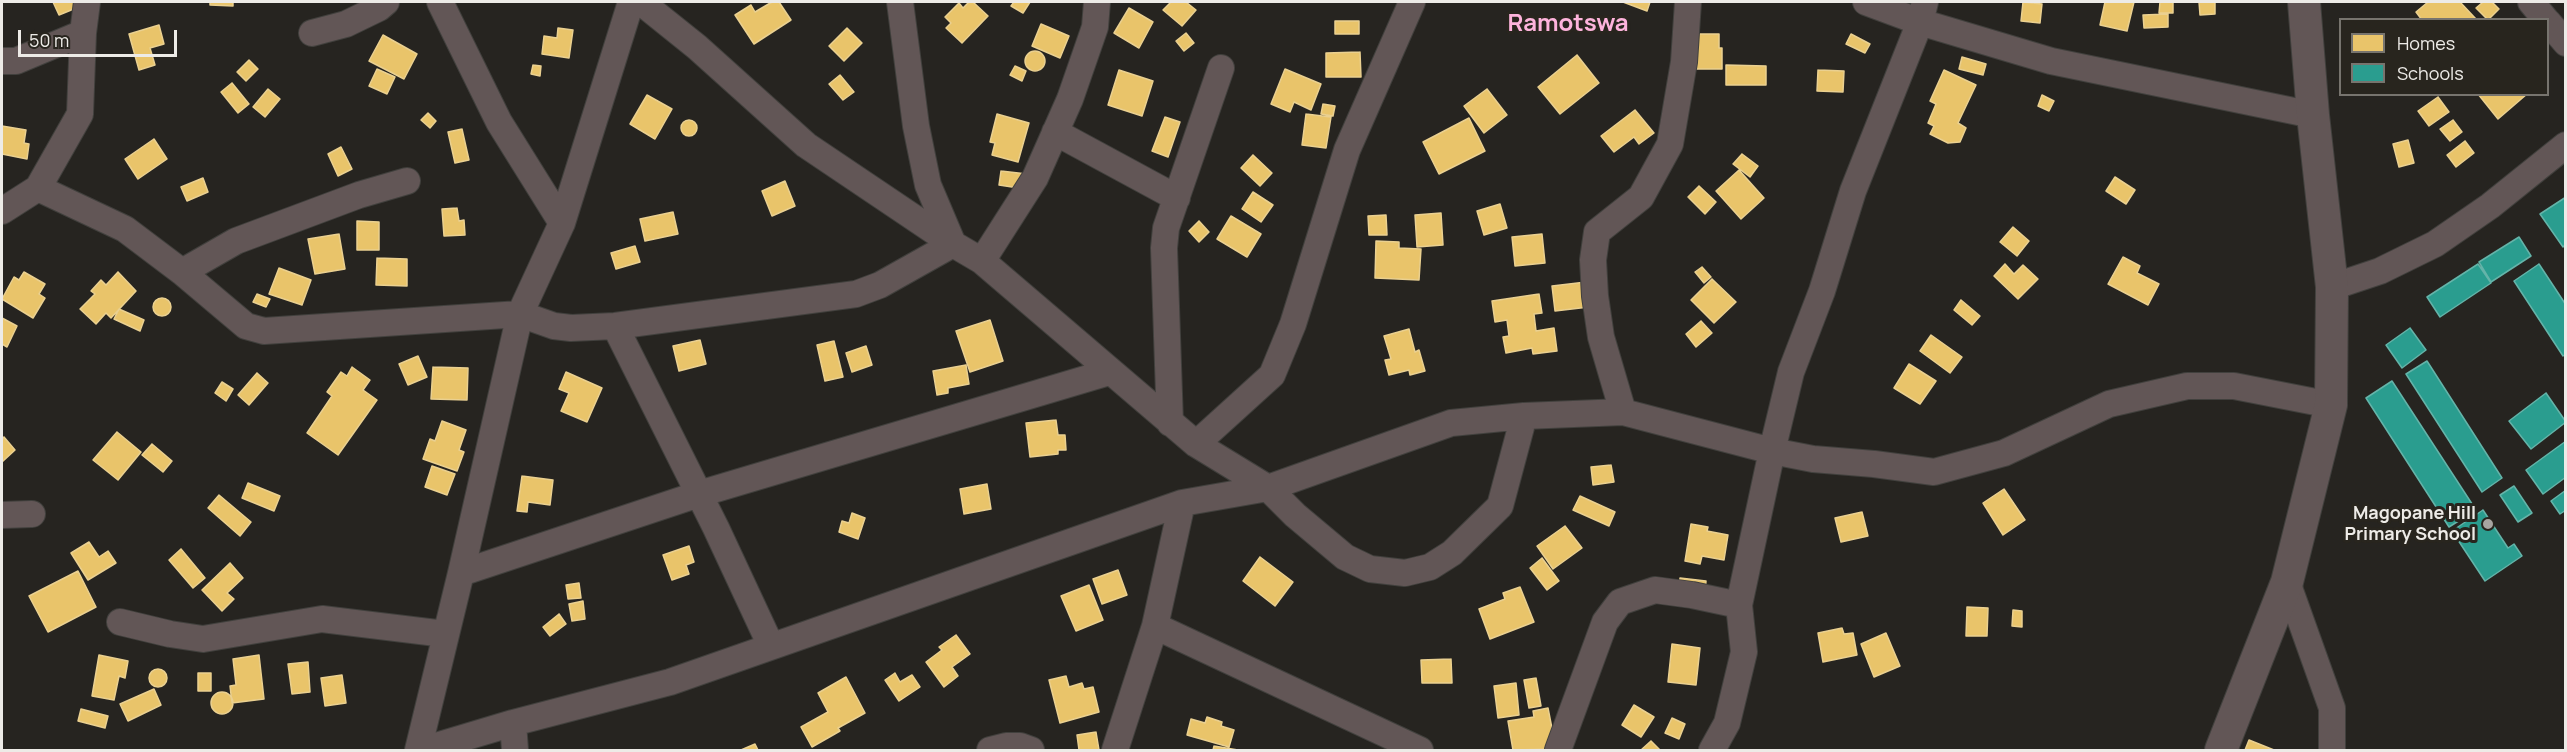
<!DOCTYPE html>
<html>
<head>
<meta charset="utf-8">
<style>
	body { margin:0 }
	#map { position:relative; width:2567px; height:752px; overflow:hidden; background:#262420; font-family:Manrope,sans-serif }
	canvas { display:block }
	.frame { position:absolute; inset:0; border:3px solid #edebe7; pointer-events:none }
	.legend { position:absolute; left:2339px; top:18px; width:210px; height:78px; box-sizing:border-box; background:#28251e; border:2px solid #77746e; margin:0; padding:8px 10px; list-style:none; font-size:18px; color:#edebe7 }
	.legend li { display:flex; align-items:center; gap:12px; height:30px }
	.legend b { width:30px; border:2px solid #77746e }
	.scale { position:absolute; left:18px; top:30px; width:159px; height:27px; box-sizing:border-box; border:3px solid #edebe7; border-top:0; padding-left:8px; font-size:18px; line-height:21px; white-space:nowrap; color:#edebe7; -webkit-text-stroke:4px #28251e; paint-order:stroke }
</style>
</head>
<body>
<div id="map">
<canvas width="2567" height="752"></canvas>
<div class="frame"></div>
<ul class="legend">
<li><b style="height:16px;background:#e9c46a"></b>Homes</li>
<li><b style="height:16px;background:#2a9d8f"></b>Schools</li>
</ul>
<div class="scale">50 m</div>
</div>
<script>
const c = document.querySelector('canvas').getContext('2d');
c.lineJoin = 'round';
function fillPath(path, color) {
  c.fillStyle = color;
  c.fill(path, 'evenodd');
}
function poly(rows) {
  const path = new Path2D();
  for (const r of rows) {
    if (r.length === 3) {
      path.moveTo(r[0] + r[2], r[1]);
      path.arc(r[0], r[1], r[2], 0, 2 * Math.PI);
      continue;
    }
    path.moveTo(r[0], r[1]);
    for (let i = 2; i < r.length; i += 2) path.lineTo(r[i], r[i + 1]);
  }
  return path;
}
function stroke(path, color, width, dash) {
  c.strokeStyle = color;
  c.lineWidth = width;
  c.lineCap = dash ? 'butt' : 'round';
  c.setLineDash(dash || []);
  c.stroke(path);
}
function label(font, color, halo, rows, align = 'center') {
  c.font = font + ' Manrope,sans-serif';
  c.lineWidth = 6;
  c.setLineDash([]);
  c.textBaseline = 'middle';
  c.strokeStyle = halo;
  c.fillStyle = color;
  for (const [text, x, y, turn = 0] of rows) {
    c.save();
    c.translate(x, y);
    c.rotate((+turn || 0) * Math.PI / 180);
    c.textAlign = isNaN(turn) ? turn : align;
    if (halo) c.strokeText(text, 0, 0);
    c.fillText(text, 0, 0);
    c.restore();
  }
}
const homes = poly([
	[53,2,85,2,86,4,59,15,53,2],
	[210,2,233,2,233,6,210,5,210,2],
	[772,2,779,2,791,20,754,44,735,15,751,5,755,12,772,2],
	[969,2,973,2,988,16,962,43,946,28,951,23,945,17,959,3,963,8,969,2],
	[1014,2,1030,2,1023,13,1011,6,1014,2],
	[1171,2,1186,2,1196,10,1182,26,1163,10,1171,2],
	[1623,2,1650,2,1647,11,1623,2],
	[2023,2,2042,4,2040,23,2021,21,2023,2],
	[2105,2,2134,2,2127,31,2100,25,2105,2],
	[2160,2,2173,2,2173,13,2159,13,2160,2],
	[2199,2,2215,2,2215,14,2200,15,2199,2],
	[2428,2,2460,2,2476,19,2422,20,2416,12,2428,2],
	[2483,2,2492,2,2499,9,2488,20,2476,8,2483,2],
	[1129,8,1153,22,1139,48,1114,33,1129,8],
	[2168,14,2168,27,2144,28,2143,15,2168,14],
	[1335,21,1359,21,1359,34,1335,34,1335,21],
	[1041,24,1069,36,1060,58,1032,46,1041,24],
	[159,25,164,44,150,48,155,65,139,70,129,34,159,25],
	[558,28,573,30,569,58,542,54,544,36,557,38,558,28],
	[847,28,862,43,844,61,829,46,847,28],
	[1186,33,1194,43,1184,51,1176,41,1186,33],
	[1695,34,1719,34,1719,48,1722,48,1722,69,1696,69,1695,34],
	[1851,34,1870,44,1865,53,1846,44,1851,34],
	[383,35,417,54,404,79,369,61,383,35],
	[1035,61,10],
	[1360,52,1361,77,1326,77,1326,53,1360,52],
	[1577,55,1599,83,1560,114,1538,87,1577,55],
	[1962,57,1986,64,1983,75,1959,69,1962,57],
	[249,60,258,69,246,81,237,72,249,60],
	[533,65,541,66,540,76,531,74,533,65],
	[1726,65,1766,66,1766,85,1726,85,1726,65],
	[1015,66,1026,71,1022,81,1010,75,1015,66],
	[377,69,395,77,387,94,369,86,377,69],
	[1285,69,1321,84,1311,110,1294,102,1290,112,1271,104,1285,69],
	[1119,70,1153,81,1142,116,1108,105,1119,70],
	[1818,70,1844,71,1843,92,1817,91,1818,70],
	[1944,70,1976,85,1958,123,1966,128,1960,142,1948,143,1930,134,1934,126,1928,123,1936,104,1930,101,1944,70],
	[840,75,854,92,843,100,829,84,840,75],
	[232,83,249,104,238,113,221,92,232,83],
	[268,89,280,99,265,117,253,107,268,89],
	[1487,89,1507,115,1484,133,1464,106,1487,89],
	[2478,94,2527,94,2498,119,2478,94],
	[647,95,672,109,655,139,630,124,647,95],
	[2042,95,2054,101,2049,111,2038,106,2042,95],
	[2438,97,2449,112,2429,126,2418,111,2438,97],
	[1323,104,1335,106,1333,116,1321,114,1323,104],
	[1635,110,1654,133,1639,144,1634,137,1614,152,1601,136,1635,110],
	[428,113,436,121,430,128,421,120,428,113],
	[997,114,1029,123,1018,162,992,155,995,143,990,142,997,114],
	[1306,114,1331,117,1326,148,1302,145,1306,114],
	[1165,117,1180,122,1168,157,1152,151,1165,117],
	[1469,118,1485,151,1439,174,1423,142,1469,118],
	[689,128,8],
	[2453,120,2462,132,2450,141,2440,129,2453,120],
	[2,126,26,130,24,143,29,144,27,159,2,154,2,126],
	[462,129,469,160,455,163,448,132,462,129],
	[154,139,167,159,138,179,125,159,154,139],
	[2408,140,2414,163,2399,167,2393,144,2408,140],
	[2465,141,2474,153,2456,167,2447,155,2465,141],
	[341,147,352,169,338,176,328,154,341,147],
	[1742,154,1758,166,1750,177,1733,164,1742,154],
	[1253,155,1272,173,1260,186,1241,168,1253,155],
	[1739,170,1764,198,1741,219,1716,191,1739,170],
	[1001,171,1027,174,1025,189,999,185,1001,171],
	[2115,177,2135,190,2126,204,2106,191,2115,177],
	[203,178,208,192,187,201,181,187,203,178],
	[785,181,795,206,772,216,762,191,785,181],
	[1699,186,1716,202,1705,214,1688,197,1699,186],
	[1253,192,1273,205,1261,222,1242,209,1253,192],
	[1500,204,1507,228,1484,235,1477,211,1500,204],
	[457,208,459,221,464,220,465,235,444,236,442,209,457,208],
	[673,212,678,234,645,241,640,219,673,212],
	[1441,213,1443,245,1417,247,1415,215,1441,213],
	[1386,215,1387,235,1369,235,1368,216,1386,215],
	[1231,216,1261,234,1247,257,1217,239,1231,216],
	[357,221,379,222,379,250,357,250,357,221],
	[1199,221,1209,232,1199,242,1189,231,1199,221],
	[2013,227,2029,241,2017,256,2000,242,2013,227],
	[339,234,345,269,315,274,308,239,339,234],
	[1542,234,1545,263,1515,266,1512,237,1542,234],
	[1376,241,1399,242,1399,248,1421,249,1419,280,1375,278,1376,241],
	[635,246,640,262,616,269,611,253,635,246],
	[2123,257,2140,266,2137,273,2159,284,2148,305,2108,284,2123,257],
	[377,258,407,259,407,286,376,285,377,258],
	[2005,264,2014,274,2023,265,2038,279,2018,299,1994,276,2005,264],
	[1702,267,1711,277,1704,283,1695,272,1702,267],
	[279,268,311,280,302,305,269,294,279,268],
	[24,272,45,284,39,294,45,298,33,318,2,299,14,277,19,280,24,272],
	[118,272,136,291,111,318,106,313,96,324,80,309,95,294,91,291,101,280,106,285,118,272],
	[1712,279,1736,302,1714,323,1691,300,1712,279],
	[1586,282,1589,307,1555,311,1552,286,1586,282],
	[257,294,270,299,266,307,253,302,257,294],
	[1539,294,1542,313,1534,314,1536,331,1554,328,1557,351,1533,354,1532,348,1506,353,1503,337,1509,336,1507,320,1495,322,1492,301,1539,294],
	[162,307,9],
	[1961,300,1980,316,1972,325,1954,310,1961,300],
	[119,309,144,320,140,331,114,319,119,309],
	[2,318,17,326,7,347,2,344,2,318],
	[990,320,1003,361,970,372,956,331,990,320],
	[1701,321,1712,333,1696,347,1686,334,1701,321],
	[1409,329,1415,352,1419,350,1425,371,1410,375,1409,370,1389,375,1385,360,1391,359,1384,336,1409,329],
	[1931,335,1962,357,1950,373,1920,351,1931,335],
	[700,340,706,364,679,371,673,346,700,340],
	[834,341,843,377,825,381,817,345,834,341],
	[866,346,872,365,852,372,846,353,866,346],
	[418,356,427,377,408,385,399,364,418,356],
	[1909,364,1936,381,1920,404,1894,388,1909,364],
	[966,365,969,384,948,388,948,393,937,395,933,371,966,365],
	[352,367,370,380,363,390,377,400,338,455,307,433,332,396,327,392,341,372,347,376,352,367],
	[433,367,468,368,467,400,431,399,433,367],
	[566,372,602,388,587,422,561,411,569,393,559,389,566,372],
	[257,373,268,383,249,405,238,395,257,373],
	[222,382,233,389,226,401,215,393,222,382],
	[1056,420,1058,435,1065,435,1066,450,1058,450,1058,454,1030,457,1026,423,1056,420],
	[442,421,466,430,459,450,464,452,457,471,423,459,430,439,435,441,442,421],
	[117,432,141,452,118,480,93,460,117,432],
	[4,437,15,450,2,462,2,440,4,437],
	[152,444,172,461,163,472,142,455,152,444],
	[1611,465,1614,482,1593,485,1591,467,1611,465],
	[432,466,455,474,447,495,425,487,432,466],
	[522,476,553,480,550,505,528,502,527,512,517,511,522,476],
	[248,483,280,496,274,511,242,498,248,483],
	[987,484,991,509,964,514,960,489,987,484],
	[2004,489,2025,520,2003,535,1983,503,2004,489],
	[219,495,251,522,240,536,208,508,219,495],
	[1580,496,1615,512,1609,526,1573,510,1580,496],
	[1862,512,1868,536,1841,542,1835,518,1862,512],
	[852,513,865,518,858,539,839,532,842,521,849,523,852,513],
	[1691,524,1708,527,1707,531,1728,535,1724,560,1702,556,1700,564,1685,561,1691,524],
	[1565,526,1582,548,1553,569,1537,546,1565,526],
	[89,542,99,557,108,551,116,563,88,580,71,553,89,542],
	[689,546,694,562,686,565,689,574,672,580,663,555,689,546],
	[181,549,205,578,193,588,169,560,181,549],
	[1260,557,1293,582,1275,606,1243,581,1260,557],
	[1542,558,1559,581,1547,590,1530,568,1542,558],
	[230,563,243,578,227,593,234,599,222,611,202,590,230,563],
	[1118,570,1127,595,1102,604,1093,579,1118,570],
	[78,571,96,607,48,632,29,596,78,571],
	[1680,578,1706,581,1705,593,1679,590,1680,578],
	[579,583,581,598,568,599,566,585,579,583],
	[1089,585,1103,620,1076,631,1061,596,1089,585],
	[1520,587,1534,622,1490,639,1479,609,1505,599,1503,593,1520,587],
	[583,601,585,619,572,621,569,604,583,601],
	[1967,607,1988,608,1987,636,1966,636,1967,607],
	[2013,610,2022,611,2022,627,2012,626,2013,610],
	[559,614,566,624,550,636,543,627,559,614],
	[1842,628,1844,634,1853,633,1857,655,1823,662,1818,633,1842,628],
	[1886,633,1900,666,1874,677,1861,644,1886,633],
	[956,635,970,654,952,667,958,676,944,687,926,662,942,650,939,647,956,635],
	[1672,644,1700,648,1696,685,1668,682,1672,644],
	[99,655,128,661,125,678,119,676,114,700,92,696,99,655],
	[259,655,264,699,232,703,230,686,236,685,233,659,259,655],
	[1451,659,1452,683,1422,683,1421,660,1451,659],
	[308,662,310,692,292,694,288,664,308,662],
	[158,678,9],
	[198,673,211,673,211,691,198,691,198,673],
	[895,673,900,682,912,675,920,687,899,701,885,680,895,673],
	[342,675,346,703,325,706,321,678,342,675],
	[1066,676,1069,687,1082,683,1084,689,1093,687,1099,712,1060,723,1049,680,1066,676],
	[846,677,865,713,838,728,840,731,812,747,801,727,828,712,818,693,846,677],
	[1536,678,1541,706,1529,708,1524,680,1536,678],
	[1516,683,1519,715,1498,718,1494,686,1516,683],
	[154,689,161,705,128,721,120,704,154,689],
	[222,703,11],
	[1634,705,1654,717,1641,737,1622,725,1634,705],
	[1548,708,1556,749,1513,750,1508,721,1534,717,1533,711,1548,708],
	[81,709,108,716,105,728,78,721,81,709],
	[1207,717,1222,722,1221,726,1234,730,1229,747,1187,735,1191,719,1205,723,1207,717],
	[1672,718,1685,724,1679,739,1665,733,1672,718],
	[1096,732,1099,750,1079,750,1077,735,1096,732],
	[2249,740,2274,750,2245,750,2249,740],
	[1651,741,1660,750,1641,750,1651,741],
	[755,744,758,750,741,750,755,744],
	[1214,746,1238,750,1213,750,1214,746]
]);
const schools = poly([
	[2566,197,2566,244,2563,247,2540,214,2566,197],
	[2519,237,2531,256,2491,282,2479,262,2519,237],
	[2478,264,2491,283,2440,317,2427,297,2478,264],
	[2539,264,2566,305,2566,354,2563,356,2514,281,2539,264],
	[2410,328,2426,350,2402,368,2386,345,2410,328],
	[2427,361,2502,478,2482,492,2406,374,2427,361],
	[2392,381,2476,510,2449,527,2366,398,2392,381],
	[2546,393,2566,422,2531,449,2509,421,2546,393],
	[2566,441,2566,477,2543,494,2526,470,2566,441],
	[2514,486,2532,513,2518,522,2500,495,2514,486],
	[2566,490,2566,510,2560,514,2551,501,2566,490],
	[2483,510,2508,548,2514,544,2522,556,2485,581,2452,531,2483,510]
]);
const minor = poly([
	[440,2,499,122,562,223],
	[900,2,916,126,928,185,953,244,982,261,1196,444,1268,488,1295,515,1345,557,1370,569,1405,573,1430,567,1452,553,1500,506,1524,416],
	[1866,2,1920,22,2051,61,2313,115],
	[2531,2,2546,20],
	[2548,22,2566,43],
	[312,33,346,24,379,8,386,2],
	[2,61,16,61,83,33,87,2],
	[1055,132,1177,198],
	[38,188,125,229,182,272,236,241,359,195,407,181],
	[2,211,38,188,80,114,83,33],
	[982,261,1035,178,1070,99,1095,27,1097,2],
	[182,272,246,326,264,331,520,314,554,326,571,328,615,326,856,294,880,285,953,244,806,145,697,47,641,2],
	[2332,287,2380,271,2435,244,2490,206,2566,145],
	[615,326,716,528,771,646],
	[1623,412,1601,337,1595,296,1593,260,1597,232,1641,197,1670,144,1684,62,1688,2],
	[1170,423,1164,248,1166,228,1221,68],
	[1196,444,1272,375,1293,324,1347,150,1412,2],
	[2,515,32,514],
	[461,573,699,494,1109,372],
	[2287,582,2332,708,2332,750],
	[120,622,170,634,203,639,322,619,445,634],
	[1155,626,1420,750],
	[513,723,515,750],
	[418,750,461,573,520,314,562,223,631,2],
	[423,750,513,723,670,682,1182,503,1268,488,1451,423,1524,416,1623,412,1772,451,1813,459,1874,464,1934,472,2004,453,2109,404,2187,386,2234,386,2331,405],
	[990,750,1006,746,1020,746,1031,750],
	[1115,750,1155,626,1182,503],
	[1558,750,1605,622,1620,602,1655,590,1692,595,1739,605],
	[1712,750,1727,723,1744,652,1739,605,1772,451,1791,372,1822,291,1853,191,1920,22,1925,2]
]);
const tertiary = poly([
	[2221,750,2287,582,2331,405,2332,287,2313,115,2304,2]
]);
const markers = [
	[2488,524,6,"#a7a5a1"]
];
const poiNames = [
	["Magopane Hill",2476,514],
	["Primary School",2476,535]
];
const districtNames = [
	["Ramotswa",1568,24]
];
fillPath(homes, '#e9c46a');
stroke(homes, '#ead090', 1.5);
fillPath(schools, '#2a9d8f');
stroke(schools, '#64b4a9', 1.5);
stroke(minor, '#41403d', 28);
stroke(tertiary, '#41403d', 34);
stroke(minor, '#625656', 26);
stroke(tertiary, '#625656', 32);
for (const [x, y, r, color] of markers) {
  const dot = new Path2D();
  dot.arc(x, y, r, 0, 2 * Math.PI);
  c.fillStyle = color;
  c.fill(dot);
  stroke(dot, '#28251e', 2);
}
label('bold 18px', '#edebe7', '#28251e', poiNames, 'right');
label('bold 24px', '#fdb3dc', '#28251e', districtNames);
</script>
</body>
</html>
